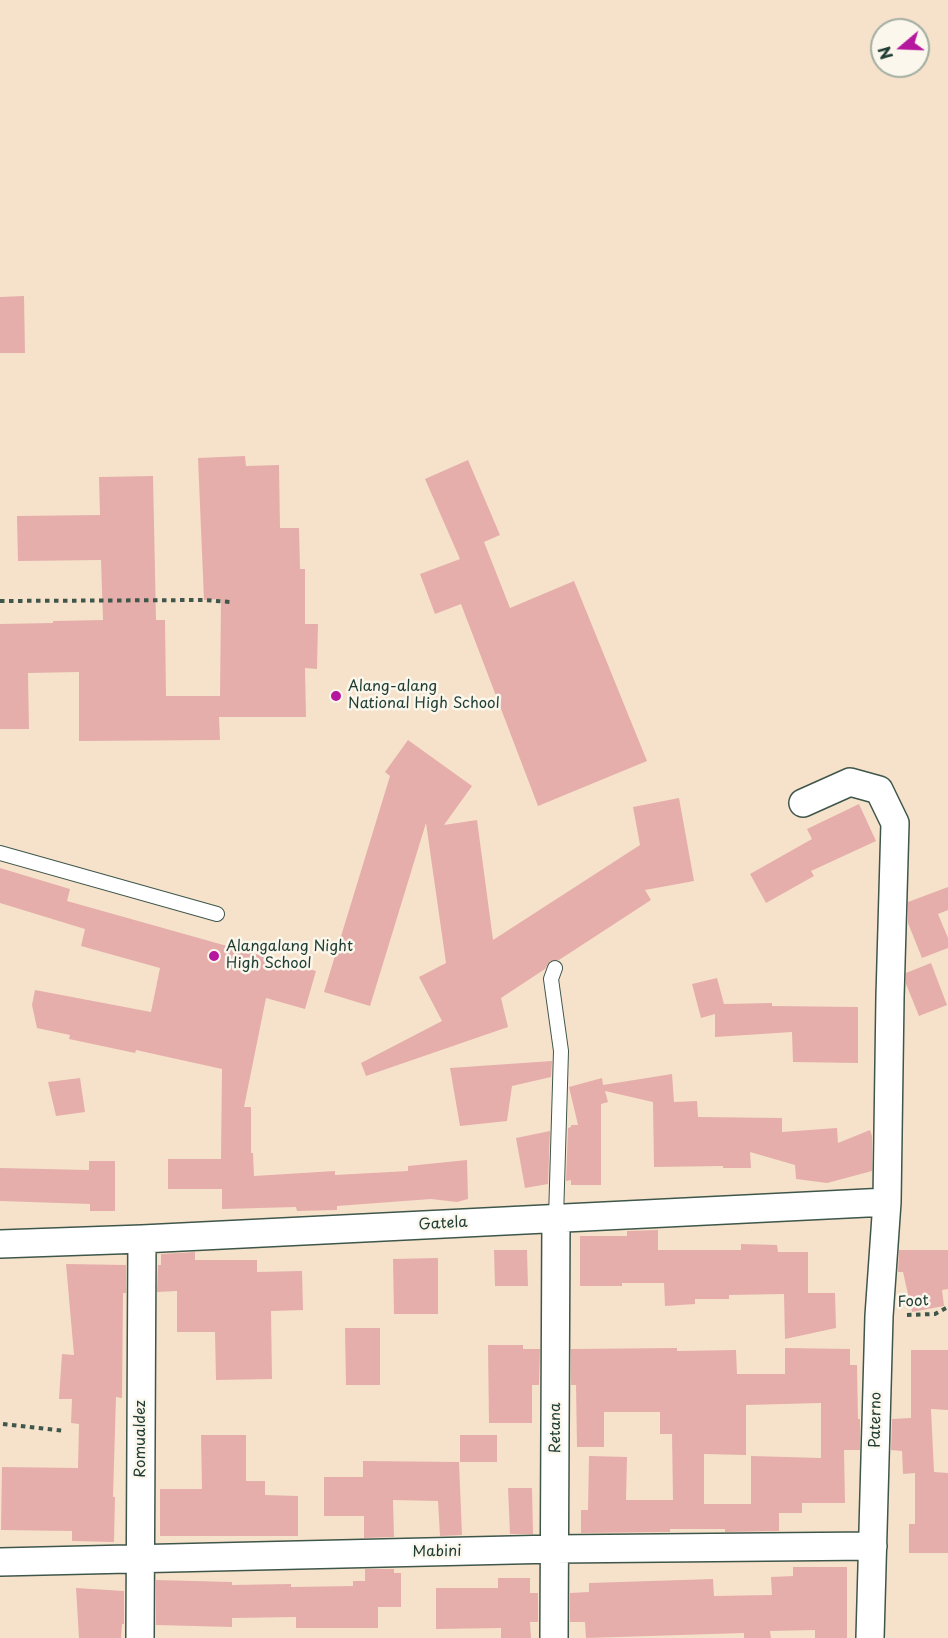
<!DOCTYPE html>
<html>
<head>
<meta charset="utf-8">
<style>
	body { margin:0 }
	#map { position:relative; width:948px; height:1638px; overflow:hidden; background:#f6e2ca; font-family:"Playpen Sans",sans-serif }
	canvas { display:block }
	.north { position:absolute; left:870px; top:18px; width:60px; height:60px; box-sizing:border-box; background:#fbf7ec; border:2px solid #a3ada2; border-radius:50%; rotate:251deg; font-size:16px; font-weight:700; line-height:24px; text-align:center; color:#1f3d34 }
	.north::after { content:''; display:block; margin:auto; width:21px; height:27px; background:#b5179e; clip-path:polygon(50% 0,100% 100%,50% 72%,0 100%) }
</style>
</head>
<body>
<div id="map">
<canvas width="948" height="1638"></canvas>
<div class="north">N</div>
</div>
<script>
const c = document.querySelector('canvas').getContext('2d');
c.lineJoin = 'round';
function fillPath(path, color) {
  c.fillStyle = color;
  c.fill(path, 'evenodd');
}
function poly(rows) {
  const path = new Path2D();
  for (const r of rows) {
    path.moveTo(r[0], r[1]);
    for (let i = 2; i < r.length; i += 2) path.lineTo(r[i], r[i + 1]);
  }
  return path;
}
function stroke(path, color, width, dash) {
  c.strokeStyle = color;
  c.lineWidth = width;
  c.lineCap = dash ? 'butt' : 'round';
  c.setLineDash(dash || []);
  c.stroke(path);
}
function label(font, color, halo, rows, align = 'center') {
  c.font = font + ' "Playpen Sans",sans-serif';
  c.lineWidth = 5;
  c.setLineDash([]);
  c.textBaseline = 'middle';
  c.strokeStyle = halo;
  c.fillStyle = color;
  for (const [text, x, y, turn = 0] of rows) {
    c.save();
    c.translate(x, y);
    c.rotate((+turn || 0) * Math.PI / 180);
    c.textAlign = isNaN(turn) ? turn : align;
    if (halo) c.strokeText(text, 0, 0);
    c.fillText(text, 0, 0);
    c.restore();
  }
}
const building = poly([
	[24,296,25,353,0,353,0,297],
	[245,456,246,466,279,465,280,528,299,528,300,569,305,569,305,624,318,624,317,669,305,668,306,717,219,717,220,740,79,741,79,672,28,673,29,729,0,729,0,624,53,623,53,621,103,620,101,560,18,561,17,516,100,515,99,477,153,476,156,620,165,620,166,696,220,696,221,599,204,600,198,458],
	[468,460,500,535,484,542,510,608,574,581,647,761,538,806,461,604,435,614,420,574,460,559,425,479],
	[408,740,472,786,444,825,477,820,493,940,640,845,633,807,679,798,694,881,645,890,651,900,559,960,550,961,545,969,501,998,508,1027,366,1076,361,1063,442,1021,419,977,446,963,426,823,370,1006,324,992,390,776,385,772],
	[859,804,876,841,811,871,814,876,766,903,750,874,812,839,807,829],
	[0,868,70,889,67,901,316,971,305,1009,266,998,244,1107,251,1107,251,1153,253,1153,254,1176,335,1171,335,1175,408,1171,408,1166,467,1160,468,1199,457,1202,431,1199,337,1206,337,1210,297,1211,296,1207,222,1209,222,1189,168,1189,168,1159,221,1159,222,1069,136,1050,135,1053,69,1039,70,1035,37,1028,32,1005,35,990,151,1012,160,968,81,946,85,929,0,903],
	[948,887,948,910,938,914,948,938,948,948,922,958,908,923,908,902],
	[931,963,947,1005,919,1016,906,984,906,973],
	[717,978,724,1004,772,1003,772,1006,858,1007,858,1063,793,1062,792,1032,715,1037,715,1014,701,1018,692,984],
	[552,1061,551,1077,512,1086,507,1121,460,1126,450,1068],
	[672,1074,674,1102,697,1101,698,1117,782,1118,782,1132,837,1128,838,1143,870,1130,872,1136,872,1171,827,1183,796,1179,795,1165,750,1152,751,1168,723,1168,723,1166,654,1167,653,1102,605,1091,608,1102,601,1104,601,1185,571,1185,571,1180,566,1181,568,1128,571,1127,571,1125,578,1125,569,1087,602,1078,603,1085],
	[80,1078,85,1112,56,1116,48,1082],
	[550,1131,548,1184,525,1188,516,1138],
	[89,1161,115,1161,115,1211,90,1211,90,1204,0,1201,0,1168,89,1170],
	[658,1230,658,1250,741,1250,741,1244,777,1245,778,1252,808,1252,808,1293,835,1293,836,1328,785,1339,784,1294,729,1295,729,1299,695,1299,695,1304,665,1306,664,1283,622,1283,622,1286,580,1286,580,1236,627,1236,627,1231],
	[494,1250,527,1250,528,1286,495,1286],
	[899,1250,948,1250,948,1289,942,1290,944,1306,912,1312,903,1272,898,1272],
	[195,1252,195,1260,257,1260,257,1272,302,1271,303,1310,271,1311,272,1379,216,1380,215,1332,177,1332,177,1291,157,1292,158,1265,161,1265,161,1254],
	[438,1258,438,1314,394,1314,393,1259],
	[66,1264,126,1265,126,1293,123,1293,122,1398,116,1397,113,1497,115,1497,114,1542,72,1541,72,1531,1,1530,2,1467,78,1468,79,1424,71,1423,72,1399,59,1399,62,1354,74,1355],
	[345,1328,380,1328,380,1385,346,1385],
	[488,1345,523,1345,523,1349,540,1349,539,1385,532,1385,532,1423,489,1423],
	[677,1348,677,1351,736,1350,737,1374,785,1374,785,1348,850,1349,850,1365,857,1365,858,1419,860,1419,860,1450,844,1450,845,1503,802,1503,802,1513,779,1513,779,1531,725,1532,725,1529,670,1529,670,1532,581,1533,581,1510,588,1510,589,1456,627,1457,626,1500,673,1500,672,1434,660,1434,660,1412,604,1412,604,1447,577,1447,576,1385,571,1385,571,1349],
	[821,1403,821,1458,751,1456,751,1504,704,1504,704,1454,746,1455,746,1405],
	[911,1350,948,1350,948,1410,931,1409,934,1472,948,1473,948,1553,909,1553,909,1524,915,1524,915,1473,903,1474,902,1451,891,1450,892,1419,911,1418],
	[201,1435,246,1435,246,1481,265,1481,265,1495,298,1496,298,1536,160,1536,160,1489,202,1489],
	[460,1435,497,1435,497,1462,460,1462],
	[363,1461,459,1462,462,1535,440,1536,438,1501,393,1500,394,1537,364,1538,364,1516,324,1516,324,1477,363,1477],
	[508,1488,532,1488,533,1534,510,1534],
	[793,1567,847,1567,847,1638,815,1638,815,1630,770,1631,771,1638,744,1638,744,1633,586,1638,585,1622,570,1622,570,1593,589,1592,589,1583,713,1579,714,1596,772,1595,771,1577,793,1576],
	[365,1569,394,1569,394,1573,401,1573,401,1607,378,1607,378,1628,296,1628,296,1617,232,1618,232,1627,156,1625,156,1580,232,1582,232,1585,291,1584,291,1587,353,1586,353,1581,365,1581],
	[498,1578,530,1578,530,1593,538,1593,538,1622,530,1622,531,1638,501,1638,501,1628,436,1629,436,1588,498,1588],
	[76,1588,124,1591,124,1624,122,1624,121,1638,79,1638]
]);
const path = poly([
	[0,601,204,600,230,602],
	[907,1315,935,1314,948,1307],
	[3,1424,65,1431]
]);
const lane = poly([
	[0,853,217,914],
	[555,968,551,979,561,1051,556,1218]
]);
const street = poly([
	[803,803,850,782,879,790,895,823,890,997,887,1202,879,1316,870,1638],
	[0,1244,142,1239,887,1202],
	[0,1562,555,1549,873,1546],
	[140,1638,142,1239],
	[554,1638,556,1218]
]);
const markers = [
	[336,696,6,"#b5179e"],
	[214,956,6,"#b5179e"]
];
const poiNames = [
	["Alang-alang",348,687],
	["National High School",348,704],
	["Alangalang Night",226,947],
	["High School",226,964]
];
const streetNames = [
	["Gatela",443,1224,-3],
	["Foot",913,1302,-3],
	["Paterno",876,1420,-89],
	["Retana",556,1428,-90],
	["Romualdez",141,1439,-90],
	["Mabini",437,1552,-1]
];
fillPath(building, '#e5aeab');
stroke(lane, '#3f564a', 16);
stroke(street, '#3f564a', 30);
stroke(path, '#3f564a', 4, [4.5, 4.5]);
stroke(lane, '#fff', 14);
stroke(street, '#fff', 27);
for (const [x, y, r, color] of markers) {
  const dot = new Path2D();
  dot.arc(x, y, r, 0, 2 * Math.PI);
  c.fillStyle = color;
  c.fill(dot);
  stroke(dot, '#fbf7ec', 2);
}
label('15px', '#1f3d34', '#fbf7ec', poiNames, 'left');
label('15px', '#1f3d34', '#fbf7ec', streetNames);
</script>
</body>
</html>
